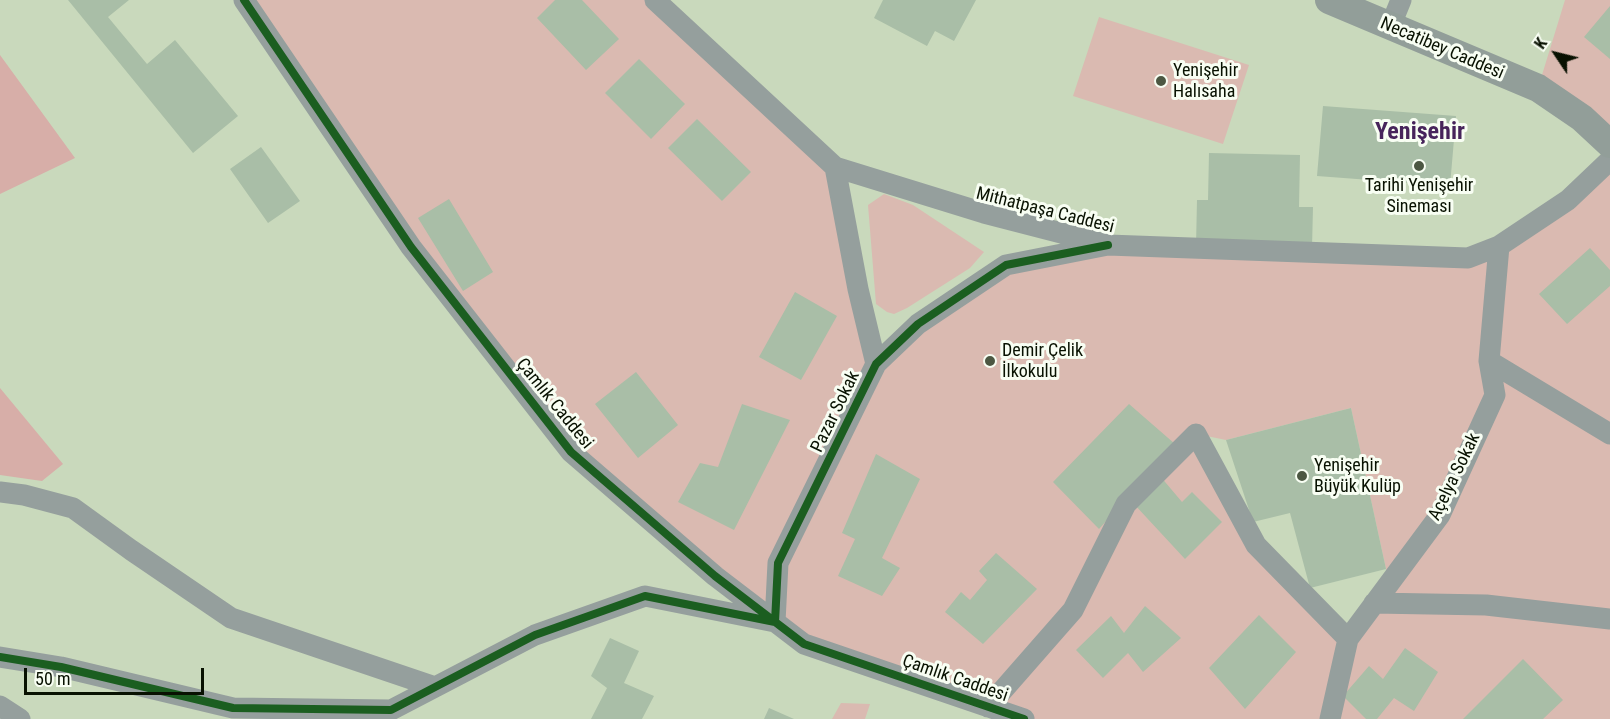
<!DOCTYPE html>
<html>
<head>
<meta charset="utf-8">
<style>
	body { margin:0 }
	#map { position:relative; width:1610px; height:719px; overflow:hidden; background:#c9d9bc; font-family:"Roboto Condensed",sans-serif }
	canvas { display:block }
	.north { position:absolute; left:1526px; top:24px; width:60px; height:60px; -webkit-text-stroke:4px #f8fef3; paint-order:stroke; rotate:305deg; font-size:16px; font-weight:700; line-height:24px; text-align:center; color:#081101 }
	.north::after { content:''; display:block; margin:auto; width:21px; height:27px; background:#081101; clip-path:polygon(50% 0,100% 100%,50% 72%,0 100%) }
	.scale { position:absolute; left:24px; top:668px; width:180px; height:27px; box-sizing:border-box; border:3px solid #081101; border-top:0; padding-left:8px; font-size:18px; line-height:21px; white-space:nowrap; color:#081101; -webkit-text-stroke:4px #f8fef3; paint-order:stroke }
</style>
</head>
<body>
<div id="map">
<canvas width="1610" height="719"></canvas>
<div class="north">K</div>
<div class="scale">50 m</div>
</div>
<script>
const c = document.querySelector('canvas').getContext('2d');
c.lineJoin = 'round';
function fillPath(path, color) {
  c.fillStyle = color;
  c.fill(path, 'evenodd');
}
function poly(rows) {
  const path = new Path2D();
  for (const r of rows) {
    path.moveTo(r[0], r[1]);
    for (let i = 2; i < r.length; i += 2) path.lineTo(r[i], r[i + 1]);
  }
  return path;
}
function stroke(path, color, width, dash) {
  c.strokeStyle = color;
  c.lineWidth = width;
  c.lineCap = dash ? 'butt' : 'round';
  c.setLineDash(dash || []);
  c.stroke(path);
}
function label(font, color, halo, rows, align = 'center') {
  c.font = font + ' "Roboto Condensed",sans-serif';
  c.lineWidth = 6;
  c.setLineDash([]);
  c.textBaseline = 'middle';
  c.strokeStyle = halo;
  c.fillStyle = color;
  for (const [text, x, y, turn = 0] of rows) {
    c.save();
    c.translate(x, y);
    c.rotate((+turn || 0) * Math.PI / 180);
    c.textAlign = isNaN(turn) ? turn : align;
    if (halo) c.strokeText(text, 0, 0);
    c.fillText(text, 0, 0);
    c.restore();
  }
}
const green = poly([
	[244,0,659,0,835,167,876,364,1006,265,1108,245,1468,258,1610,160,1610,719,1024,719,804,644,571,452],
	[1351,408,1386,569,1391,581,1347,639,1256,545,1197,434,1226,440],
	[1565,0,1610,0,1610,144,1538,88],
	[1099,17,1249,65,1223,144,1073,96],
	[884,194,913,205,984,252,970,268,907,308,894,314,887,312,876,304,868,205],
	[841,703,870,704,865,719,832,719]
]);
const forest = poly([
	[0,55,75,158,0,194],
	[0,388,63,464,42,481,0,475]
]);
const building = poly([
	[68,0,129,0,108,17,147,64,175,40,238,116,193,153],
	[555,0,582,0,619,39,586,70,537,18],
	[883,0,976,0,954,41,935,31,927,46,874,18],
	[1610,6,1610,59,1584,37],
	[639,59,685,104,651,139,605,93],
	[1323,106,1456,116,1450,186,1317,176],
	[697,119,751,172,722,201,668,148],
	[261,147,300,201,268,223,230,169],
	[1209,153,1300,155,1299,207,1313,207,1312,248,1196,246,1197,200,1208,200],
	[449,199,493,272,463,291,418,218],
	[1590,248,1610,270,1610,286,1567,324,1539,294],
	[795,292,837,316,801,380,759,357],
	[636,372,678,425,638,458,595,404],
	[742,404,790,420,734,530,678,502,700,463,718,467],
	[1129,404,1175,444,1099,529,1053,482],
	[1351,408,1386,569,1310,588,1290,513,1253,522,1226,440],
	[876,454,920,479,882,558,900,568,882,596,838,576,855,539,842,533],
	[1160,476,1182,502,1192,492,1222,522,1185,559,1134,504],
	[996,553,1037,589,983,644,945,612,961,592,970,600,987,580,979,571],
	[1145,606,1181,638,1143,672,1128,653,1103,678,1076,650,1111,616,1124,633],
	[1259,615,1296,652,1245,709,1209,668],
	[610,638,639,651,624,683,654,696,642,719,591,719,607,688,591,676],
	[1405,648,1438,672,1414,711,1394,698,1377,719,1366,719,1343,696,1369,666,1383,679],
	[1523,659,1563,700,1543,719,1463,719],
	[769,708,794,719,764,719]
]);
const street = poly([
	[244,0,411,247,571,452,715,576,804,644,1024,719],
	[655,0,835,167,984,213,1108,245,1468,258,1499,246,1568,200,1610,160],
	[1390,27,1401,0],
	[835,167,858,289,876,364],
	[1489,361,1610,434],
	[0,492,24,495,73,508,131,550,231,618,435,687],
	[1374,603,1486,605,1610,619],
	[0,657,61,667,233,708,391,710,535,635,645,596,775,622,778,563,876,364,918,324,1006,265,1108,245],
	[0,706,20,719],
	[988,707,1073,610,1126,504,1196,434,1256,545,1348,639],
	[1330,719,1348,639,1440,515,1495,395,1489,361,1499,246]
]);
const secondary = poly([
	[1329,0,1538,88,1582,118,1610,144]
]);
const cycleway = poly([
	[244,0,411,247,571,452,715,576,804,644,1024,719],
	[0,657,61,667,233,708,391,710,535,635,645,596,775,622,778,563,876,364,918,324,1006,265,1108,245]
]);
const markers = [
	[1161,81,6,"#4c5742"],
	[1419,166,6,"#4c5742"],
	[990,361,6,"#4c5742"],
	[1302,476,6,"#4c5742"]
];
const streetNames = [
	["Necatibey Caddesi",1442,49,23],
	["Mithatpaşa Caddesi",1045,211,14],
	["Çamlık Caddesi",554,404,51],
	["Pazar Sokak",836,412,-64],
	["Açelya Sokak",1455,477,-64],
	["Çamlık Caddesi",955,679,19]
];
const poiNames = [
	["Yenişehir",1173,71],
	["Halısaha",1173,92],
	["Tarihi Yenişehir",1419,186,"center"],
	["Sineması",1419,207,"center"],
	["Demir Çelik",1002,351],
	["İlkokulu",1002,372],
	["Yenişehir",1314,466],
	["Büyük Kulüp",1314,487]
];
const districtNames = [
	["Yenişehir",1420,133]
];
fillPath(green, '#dabab1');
fillPath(forest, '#d7aea8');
fillPath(building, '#a9bea7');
stroke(street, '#959f9d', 21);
stroke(secondary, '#929e99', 28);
stroke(cycleway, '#1b5e20', 8);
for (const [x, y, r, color] of markers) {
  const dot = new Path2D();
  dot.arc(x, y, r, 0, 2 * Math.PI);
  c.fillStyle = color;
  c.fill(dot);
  stroke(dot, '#f8fef3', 2);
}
label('18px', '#081101', '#f8fef3', streetNames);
label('18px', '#081101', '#f8fef3', poiNames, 'left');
label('bold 24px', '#47245b', '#f8fef3', districtNames);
</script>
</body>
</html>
